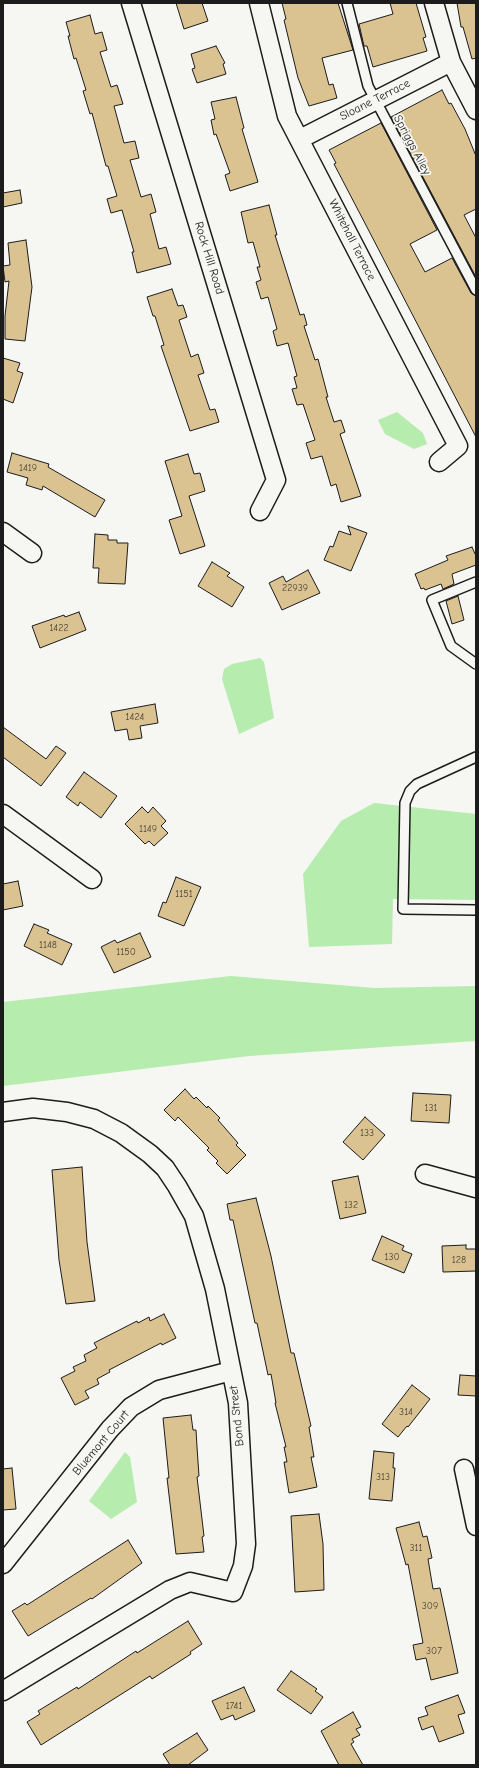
<!DOCTYPE html>
<html>
<head>
<meta charset="utf-8">
<style>
	body { margin:0 }
	#map { position:relative; width:479px; height:1768px; overflow:hidden; background:#f6f6f2; font-family:"Comic Neue",sans-serif }
	canvas { display:block }
	.frame { position:absolute; inset:0; border:4px solid #1c1c1c; pointer-events:none }
</style>
</head>
<body>
<div id="map">
<canvas width="479" height="1768"></canvas>
<div class="frame"></div>
</div>
<script>
const c = document.querySelector('canvas').getContext('2d');
c.lineJoin = 'round';
function fillPath(path, color) {
  c.fillStyle = color;
  c.fill(path, 'evenodd');
}
function poly(rows) {
  const path = new Path2D();
  for (const r of rows) {
    path.moveTo(r[0], r[1]);
    for (let i = 2; i < r.length; i += 2) path.lineTo(r[i], r[i + 1]);
  }
  return path;
}
function stroke(path, color, width, dash) {
  c.strokeStyle = color;
  c.lineWidth = width;
  c.lineCap = dash ? 'butt' : 'round';
  c.setLineDash(dash || []);
  c.stroke(path);
}
function label(font, color, halo, rows, align = 'center') {
  c.font = font + ' "Comic Neue",sans-serif';
  c.lineWidth = 3.5;
  c.setLineDash([]);
  c.textBaseline = 'middle';
  c.strokeStyle = halo;
  c.fillStyle = color;
  for (const [text, x, y, turn = 0] of rows) {
    c.save();
    c.translate(x, y);
    c.rotate((+turn || 0) * Math.PI / 180);
    c.textAlign = isNaN(turn) ? turn : align;
    if (halo) c.strokeText(text, 0, 0);
    c.fillText(text, 0, 0);
    c.restore();
  }
}
const green = poly([
	[397,412,423,433,427,444,414,449,385,434,378,420],
	[260,658,264,662,274,718,239,734,222,679,224,669,232,664],
	[374,803,476,814,476,900,393,899,392,944,309,947,303,874,341,821],
	[231,976,375,988,476,986,476,1041,249,1056,3,1086,3,1002],
	[125,1452,130,1457,137,1502,111,1519,89,1501]
]);
const building = poly([
	[176,3,202,3,208,21,184,29,176,3],
	[282,3,338,3,353,50,322,58,329,85,333,84,337,98,309,106,298,78,284,20,286,19,282,3],
	[390,3,416,3,426,37,423,38,427,51,373,67,367,46,364,46,359,24,393,14,390,3],
	[457,3,476,3,476,58,472,59,463,27,461,27,457,3],
	[90,15,95,34,102,32,107,50,100,52,111,87,117,85,123,104,114,106,124,143,135,141,139,158,130,160,141,197,151,194,156,212,150,214,159,249,166,247,171,264,137,273,132,252,134,252,122,210,111,213,107,199,117,196,108,166,106,166,92,113,90,114,83,91,86,90,76,58,74,59,68,36,70,36,66,22,90,15],
	[216,46,225,63,223,64,226,74,197,83,192,69,195,68,191,54,216,46],
	[442,90,449,104,451,103,465,129,476,156,476,209,464,215,476,238,476,277,391,117,442,90],
	[236,97,244,128,242,129,258,182,230,191,225,175,230,173,216,134,214,135,211,120,215,119,211,102,236,97],
	[381,123,437,230,410,244,425,272,452,258,471,293,476,296,476,437,369,231,334,164,336,163,329,150,381,123],
	[20,190,22,203,3,207,3,193,20,190],
	[269,205,277,235,275,235,300,315,304,314,307,325,304,326,315,360,318,359,328,397,326,397,334,422,341,420,345,432,340,434,361,496,341,502,336,484,331,486,322,456,311,459,306,443,315,440,303,404,297,405,292,389,297,388,294,377,297,376,288,343,277,346,273,331,277,329,268,297,261,299,256,282,261,280,257,267,260,267,253,242,248,243,241,212,269,205],
	[26,240,32,287,25,341,5,339,5,316,9,281,5,282,3,266,10,265,8,243,26,240],
	[172,289,178,306,183,305,187,317,179,320,191,357,198,354,204,373,198,375,210,410,215,409,219,422,190,431,161,346,164,345,155,316,153,316,147,297,172,289],
	[3,358,20,363,17,371,23,373,13,403,3,399,3,358],
	[12,453,49,464,48,467,105,500,95,517,43,486,42,490,26,485,28,478,7,472,12,453],
	[188,454,194,474,200,473,205,491,189,496,205,546,180,554,169,520,182,516,165,461,188,454],
	[348,526,367,533,351,571,324,560,330,546,333,547,339,531,351,535,348,526],
	[95,534,108,535,108,540,117,540,117,543,128,543,125,584,98,583,99,568,93,568,95,534],
	[472,547,476,556,476,565,452,574,454,584,443,589,441,584,425,590,424,588,421,589,415,574,448,560,446,556,472,547],
	[212,562,230,573,227,576,244,587,232,607,198,586,212,562],
	[308,570,320,593,282,610,269,583,283,576,286,582,308,570],
	[458,596,464,620,452,624,446,601,458,596],
	[79,612,86,630,40,648,32,626,64,615,65,617,79,612],
	[155,704,158,723,140,726,142,738,129,740,127,729,115,731,111,712,155,704],
	[3,727,46,759,56,746,66,753,41,786,3,757,3,727],
	[84,772,117,796,101,818,80,802,78,806,66,797,84,772],
	[142,807,148,813,153,807,166,821,161,826,168,833,154,846,149,841,145,844,125,824,142,807],
	[176,877,201,887,184,926,158,916,163,902,166,903,176,877],
	[18,881,23,906,3,910,3,884,18,881],
	[34,924,49,930,47,933,72,944,62,965,24,946,34,924],
	[140,933,151,957,114,973,101,947,115,940,117,943,140,933],
	[185,1089,194,1099,196,1097,207,1108,208,1106,220,1118,218,1120,238,1143,236,1145,246,1155,227,1174,216,1163,218,1161,207,1150,209,1148,178,1117,175,1121,164,1110,185,1089],
	[413,1093,451,1095,449,1123,411,1121,413,1093],
	[365,1117,385,1135,363,1160,343,1142,365,1117],
	[82,1167,87,1242,95,1301,66,1304,59,1260,52,1170,82,1167],
	[358,1176,366,1213,340,1219,332,1181,358,1176],
	[256,1198,271,1256,291,1353,294,1353,311,1426,309,1427,314,1457,311,1457,317,1487,289,1493,284,1462,287,1462,284,1447,286,1447,275,1403,276,1403,271,1374,268,1375,257,1323,255,1323,233,1220,230,1220,227,1204,256,1198],
	[382,1236,404,1246,402,1250,412,1254,404,1273,372,1260,382,1236],
	[466,1245,466,1249,476,1249,476,1271,443,1272,442,1246,466,1245],
	[164,1314,176,1338,162,1345,161,1343,109,1370,110,1372,97,1379,99,1384,85,1391,89,1398,75,1405,61,1378,75,1371,73,1367,86,1361,84,1355,97,1348,94,1343,137,1321,138,1323,149,1317,150,1321,164,1314],
	[460,1375,476,1376,476,1396,458,1395,460,1375],
	[412,1385,430,1399,408,1427,407,1426,398,1437,382,1424,412,1385],
	[191,1415,193,1430,196,1430,197,1447,199,1476,197,1477,204,1536,202,1537,204,1552,176,1554,167,1478,169,1478,163,1418,191,1415],
	[374,1451,394,1453,393,1468,395,1468,392,1501,369,1499,374,1451],
	[12,1468,16,1509,3,1510,3,1469,12,1468],
	[319,1514,323,1544,324,1590,295,1592,291,1516,319,1514],
	[419,1522,423,1537,427,1536,432,1558,428,1559,433,1589,440,1588,458,1673,431,1680,426,1658,416,1660,413,1645,423,1643,408,1564,406,1565,396,1528,419,1522],
	[128,1540,142,1563,92,1599,91,1598,28,1636,12,1611,25,1603,27,1605,128,1540],
	[188,1621,202,1644,190,1652,191,1654,152,1679,150,1676,41,1745,27,1722,40,1714,38,1711,77,1687,78,1689,136,1651,137,1653,188,1621],
	[291,1671,317,1689,315,1691,323,1697,311,1714,277,1690,291,1671],
	[244,1687,255,1711,235,1720,233,1715,221,1720,212,1701,244,1687],
	[458,1695,465,1713,458,1715,464,1733,439,1742,433,1726,422,1730,418,1718,428,1715,425,1707,458,1695],
	[353,1712,361,1727,356,1729,360,1735,352,1739,354,1742,351,1744,363,1765,339,1765,321,1731,353,1712],
	[197,1733,208,1750,188,1765,170,1765,163,1754,197,1733]
]);
const service = poly([
	[347,3,368,86,476,290],
	[476,582,432,600,451,646,476,664],
	[476,757,417,784,410,791,405,803,403,909,476,910]
]);
const minor = poly([
	[131,3,276,480,260,511],
	[259,3,287,116,458,446,439,462],
	[434,3,451,62,476,110],
	[300,139,451,62],
	[3,532,32,553],
	[3,814,92,879],
	[3,1112,33,1108,67,1112,94,1119,121,1133,150,1154,165,1168,177,1186,194,1216,215,1289,238,1403,246,1544,243,1566,233,1592,190,1582,170,1590,3,1691],
	[425,1174,476,1188],
	[464,1469,476,1526],
	[3,1564,110,1429,131,1407,159,1390,231,1371]
]);
const numberNames = [
	["1419",28,468],
	["22939",295,588],
	["1422",59,628],
	["1424",135,717],
	["1149",148,829],
	["1151",184,894],
	["1148",48,945],
	["1150",126,952],
	["131",431,1108],
	["133",367,1133],
	["132",351,1205],
	["130",392,1257],
	["128",459,1260],
	["314",406,1412],
	["313",383,1477],
	["311",416,1548],
	["309",430,1606],
	["307",434,1651],
	["1741",234,1706]
];
const streetNames = [
	["Sloane Terrace",375,100,-27],
	["Spriggs Alley",412,145,62],
	["Whitehall Terrace",352,240,63],
	["Rock Hill Road",209,258,73],
	["Bond Street",237,1416,-96],
	["Bluemont Court",101,1443,-50]
];
fillPath(green, '#b6ecae');
fillPath(building, '#dac291');
stroke(building, '#1c1c1c', 1);
stroke(service, '#1c1c1c', 12);
stroke(minor, '#1c1c1c', 21);
stroke(service, '#f6f6f2', 9);
stroke(minor, '#f6f6f2', 18);
label('10px', '#4c4639', null, numberNames);
label('12px', '#1c1c1c', '#f6f6f2', streetNames);
</script>
</body>
</html>
